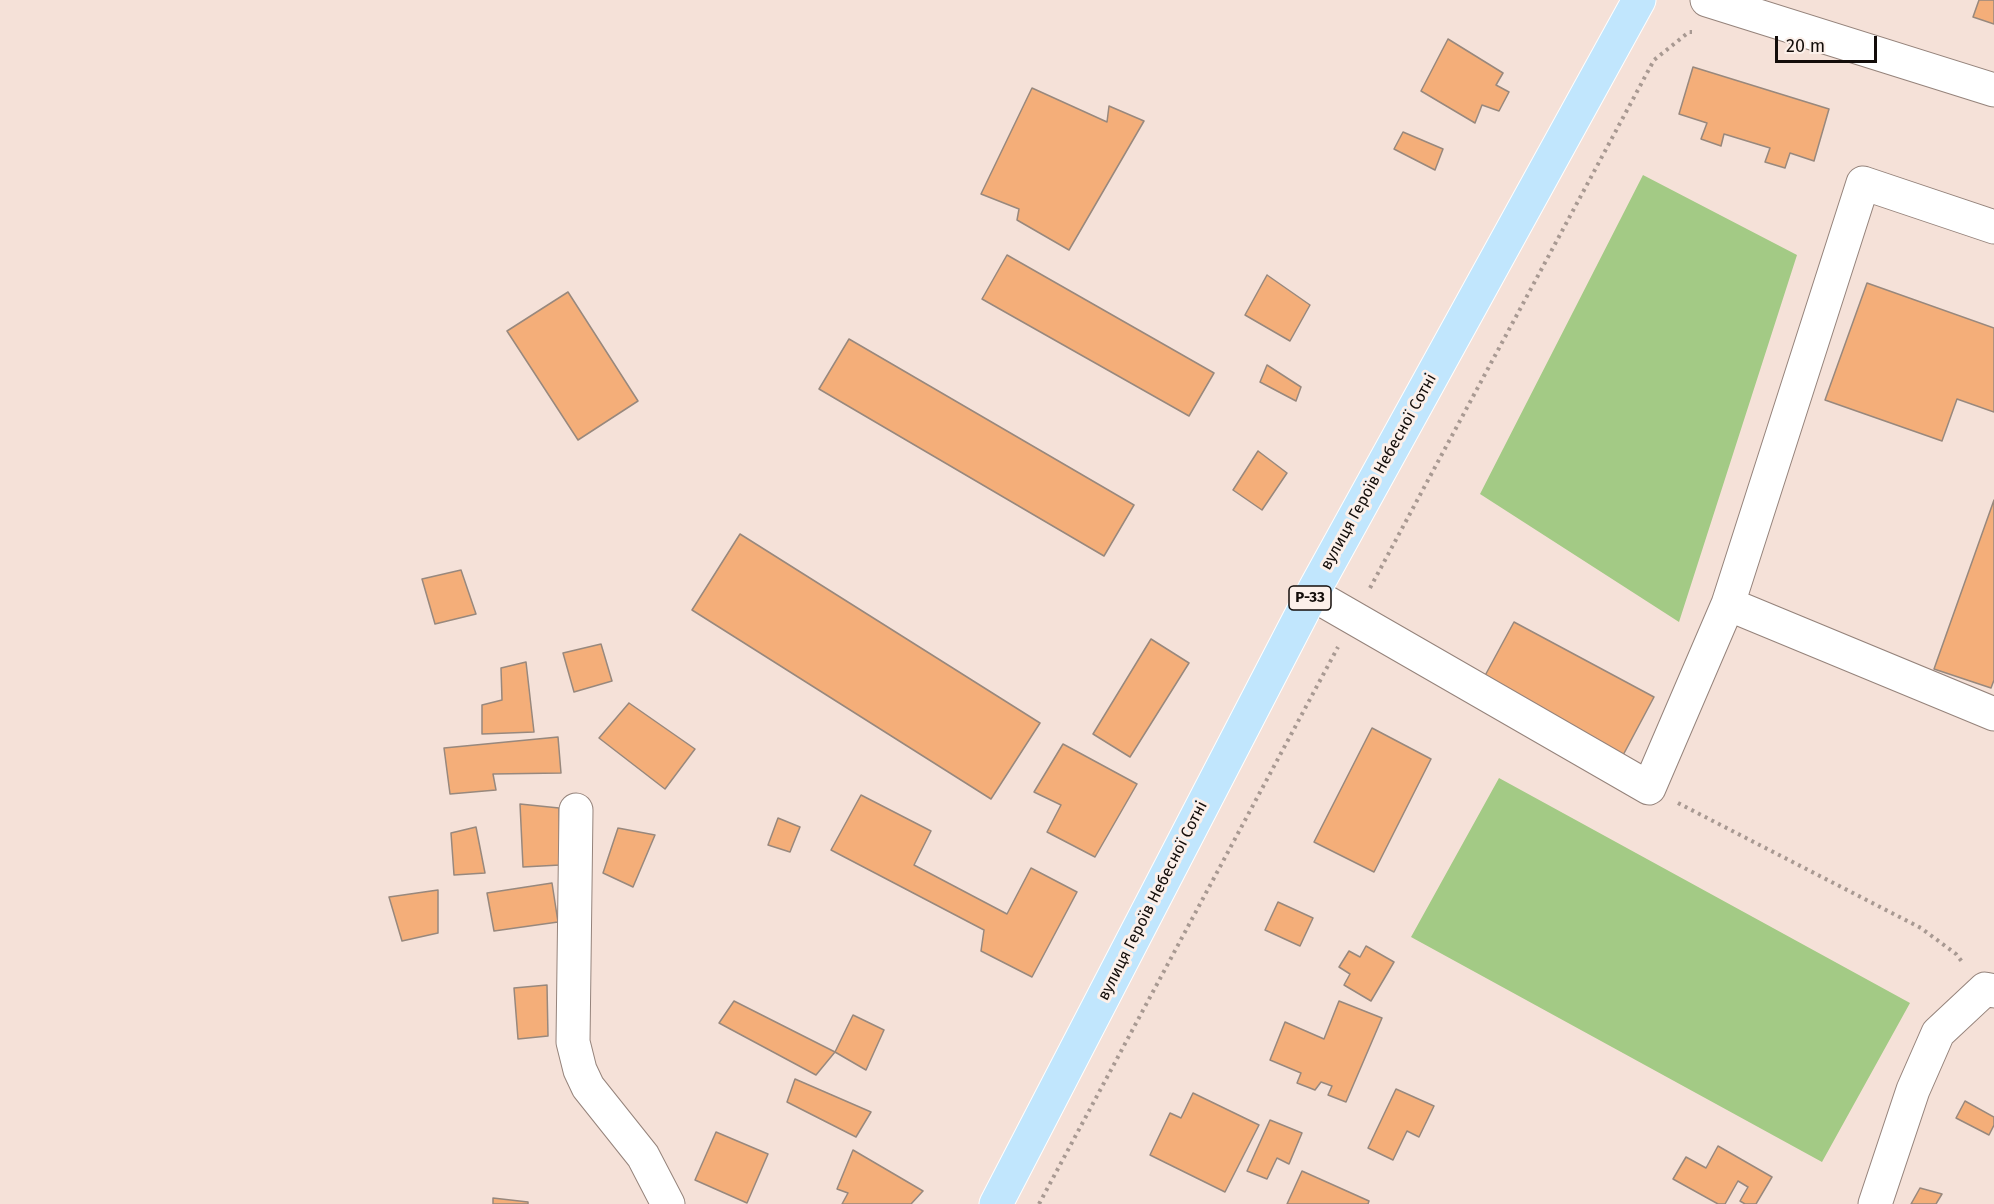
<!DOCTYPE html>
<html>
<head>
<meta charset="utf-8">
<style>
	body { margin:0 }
	#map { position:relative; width:1994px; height:1204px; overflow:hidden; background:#f5e1d8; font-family:"Fira Sans",sans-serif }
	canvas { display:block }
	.scale { position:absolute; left:1775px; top:36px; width:102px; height:27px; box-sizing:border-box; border:3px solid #130d0a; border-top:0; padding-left:8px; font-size:18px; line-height:21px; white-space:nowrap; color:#130d0a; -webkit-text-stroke:4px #fcf0ea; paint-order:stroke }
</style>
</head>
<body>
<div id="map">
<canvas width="1994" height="1204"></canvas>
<div class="scale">20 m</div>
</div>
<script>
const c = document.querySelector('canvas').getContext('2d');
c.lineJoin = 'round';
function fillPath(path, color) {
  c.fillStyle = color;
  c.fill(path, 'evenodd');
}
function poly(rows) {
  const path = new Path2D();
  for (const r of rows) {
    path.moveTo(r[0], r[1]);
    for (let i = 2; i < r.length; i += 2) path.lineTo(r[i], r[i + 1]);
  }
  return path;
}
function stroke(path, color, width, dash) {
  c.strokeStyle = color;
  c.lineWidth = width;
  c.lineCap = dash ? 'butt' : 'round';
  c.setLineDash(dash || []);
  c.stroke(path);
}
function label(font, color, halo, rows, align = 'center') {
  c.font = font + ' "Fira Sans",sans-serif';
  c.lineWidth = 6;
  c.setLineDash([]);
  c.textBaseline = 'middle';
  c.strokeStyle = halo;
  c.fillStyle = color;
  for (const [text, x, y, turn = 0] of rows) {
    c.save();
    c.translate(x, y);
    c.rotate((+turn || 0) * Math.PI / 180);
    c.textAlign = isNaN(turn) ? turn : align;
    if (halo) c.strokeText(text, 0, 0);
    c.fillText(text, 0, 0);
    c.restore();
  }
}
const green = poly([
	[1643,175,1797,255,1679,622,1480,494],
	[1499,778,1910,1003,1822,1162,1411,937]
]);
const building = poly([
	[1979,0,1994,0,1994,24,1973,17,1979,0],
	[1448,39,1503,73,1496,85,1509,92,1499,111,1482,105,1475,123,1421,91,1448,39],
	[1693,67,1829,109,1814,161,1790,153,1785,168,1765,162,1770,148,1724,134,1721,146,1701,139,1707,123,1679,114,1693,67],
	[1032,88,1107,122,1109,106,1144,121,1069,250,1017,220,1019,209,981,194,1032,88],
	[1403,132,1443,149,1435,170,1394,149,1403,132],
	[1007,255,1214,373,1189,416,982,299,1007,255],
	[1267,275,1310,305,1290,341,1245,315,1267,275],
	[1867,283,1994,328,1994,412,1957,399,1942,441,1825,400,1867,283],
	[568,292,638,401,578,440,507,331,568,292],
	[849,339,1134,505,1104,556,819,389,849,339],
	[1267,365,1301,387,1296,401,1260,382,1267,365],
	[1258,451,1287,473,1262,510,1233,490,1258,451],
	[1994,500,1994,680,1991,688,1934,669,1994,500],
	[740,534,1040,723,991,799,692,610,740,534],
	[461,570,476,614,435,624,422,579,461,570],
	[1514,622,1654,697,1621,759,1481,683,1514,622],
	[1151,639,1189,663,1130,757,1093,734,1151,639],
	[601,644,612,681,574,692,563,653,601,644],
	[526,662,534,732,482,734,482,705,502,700,501,668,526,662],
	[629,703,695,749,665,789,599,738,629,703],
	[1372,728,1431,759,1374,872,1314,842,1372,728],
	[558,737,561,773,493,774,496,790,450,794,444,748,558,737],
	[1063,744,1137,784,1095,857,1047,832,1061,805,1034,792,1063,744],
	[861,795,931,831,914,865,1007,914,1031,868,1077,892,1032,977,981,951,984,930,831,850,861,795],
	[520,804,559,808,560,865,523,867,520,804],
	[778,818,800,827,790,852,768,845,778,818],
	[476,827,485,873,454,875,451,833,476,827],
	[618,828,655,835,633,887,603,873,618,828],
	[552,883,558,922,494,931,487,893,552,883],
	[438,890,438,933,402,941,389,897,438,890],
	[1278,902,1313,918,1300,946,1265,930,1278,902],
	[1366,946,1394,962,1371,1001,1344,985,1350,974,1339,967,1349,951,1360,957,1366,946],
	[547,985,548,1036,518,1039,514,988,547,985],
	[734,1001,835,1052,816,1075,719,1023,734,1001],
	[1339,1001,1382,1018,1346,1102,1328,1095,1332,1086,1321,1082,1315,1090,1297,1083,1301,1073,1270,1060,1285,1022,1324,1039,1339,1001],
	[853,1015,884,1030,866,1070,835,1052,853,1015],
	[795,1079,871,1112,856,1137,787,1102,795,1079],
	[1396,1089,1434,1106,1419,1137,1407,1131,1393,1160,1368,1148,1396,1089],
	[1193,1093,1259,1125,1225,1192,1150,1155,1170,1113,1181,1118,1193,1093],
	[1965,1101,1994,1117,1994,1125,1989,1135,1956,1118,1965,1101],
	[1270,1120,1302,1133,1289,1164,1277,1158,1267,1179,1247,1171,1270,1120],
	[716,1132,768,1154,747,1203,695,1180,716,1132],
	[1718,1146,1772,1177,1756,1204,1745,1204,1740,1201,1748,1187,1738,1181,1725,1204,1718,1204,1673,1179,1686,1157,1706,1168,1718,1146],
	[853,1150,923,1191,911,1204,842,1204,848,1193,837,1189,853,1150],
	[1302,1171,1369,1201,1368,1204,1287,1204,1302,1171],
	[1920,1188,1942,1194,1936,1204,1911,1204,1920,1188],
	[493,1198,528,1202,528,1204,493,1204,493,1198]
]);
const path = poly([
	[1370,588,1654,60,1689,32,1692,32],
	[1678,803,1921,928,1956,954,1963,963],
	[1039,1204,1338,647]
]);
const minor = poly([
	[1707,0,1994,90],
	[1312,594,1649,788,1728,604,1863,183,1994,227],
	[1728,604,1994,714],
	[576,810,573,1042,580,1070,588,1087,643,1156,668,1204],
	[1875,1204,1913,1090,1938,1033,1985,989,1994,991]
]);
const major = poly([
	[996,1204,1312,594,1639,0]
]);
const shields = [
	[1310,598,42]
];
const shieldNames = [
	["Р-33",1310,598]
];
const streetNames = [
	["вулиця Героїв Небесної Сотні",1379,472,-61],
	["вулиця Героїв Небесної Сотні",1153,901,-63]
];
fillPath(green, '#a3ca85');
fillPath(building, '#f4ae79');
stroke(building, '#98887d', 1.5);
stroke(minor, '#95837b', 35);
stroke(major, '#fff', 35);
stroke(path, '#a89992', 4, [3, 4.5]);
stroke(minor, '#fff', 33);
stroke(major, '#c1e6fd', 33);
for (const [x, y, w] of shields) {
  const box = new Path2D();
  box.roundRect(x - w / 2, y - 12, w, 24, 4.5);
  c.fillStyle = '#fcf0ea';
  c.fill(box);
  stroke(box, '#130d0a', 1.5);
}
label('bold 15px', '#130d0a', null, shieldNames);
label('16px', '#130d0a', '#fcf0ea', streetNames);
</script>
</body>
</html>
